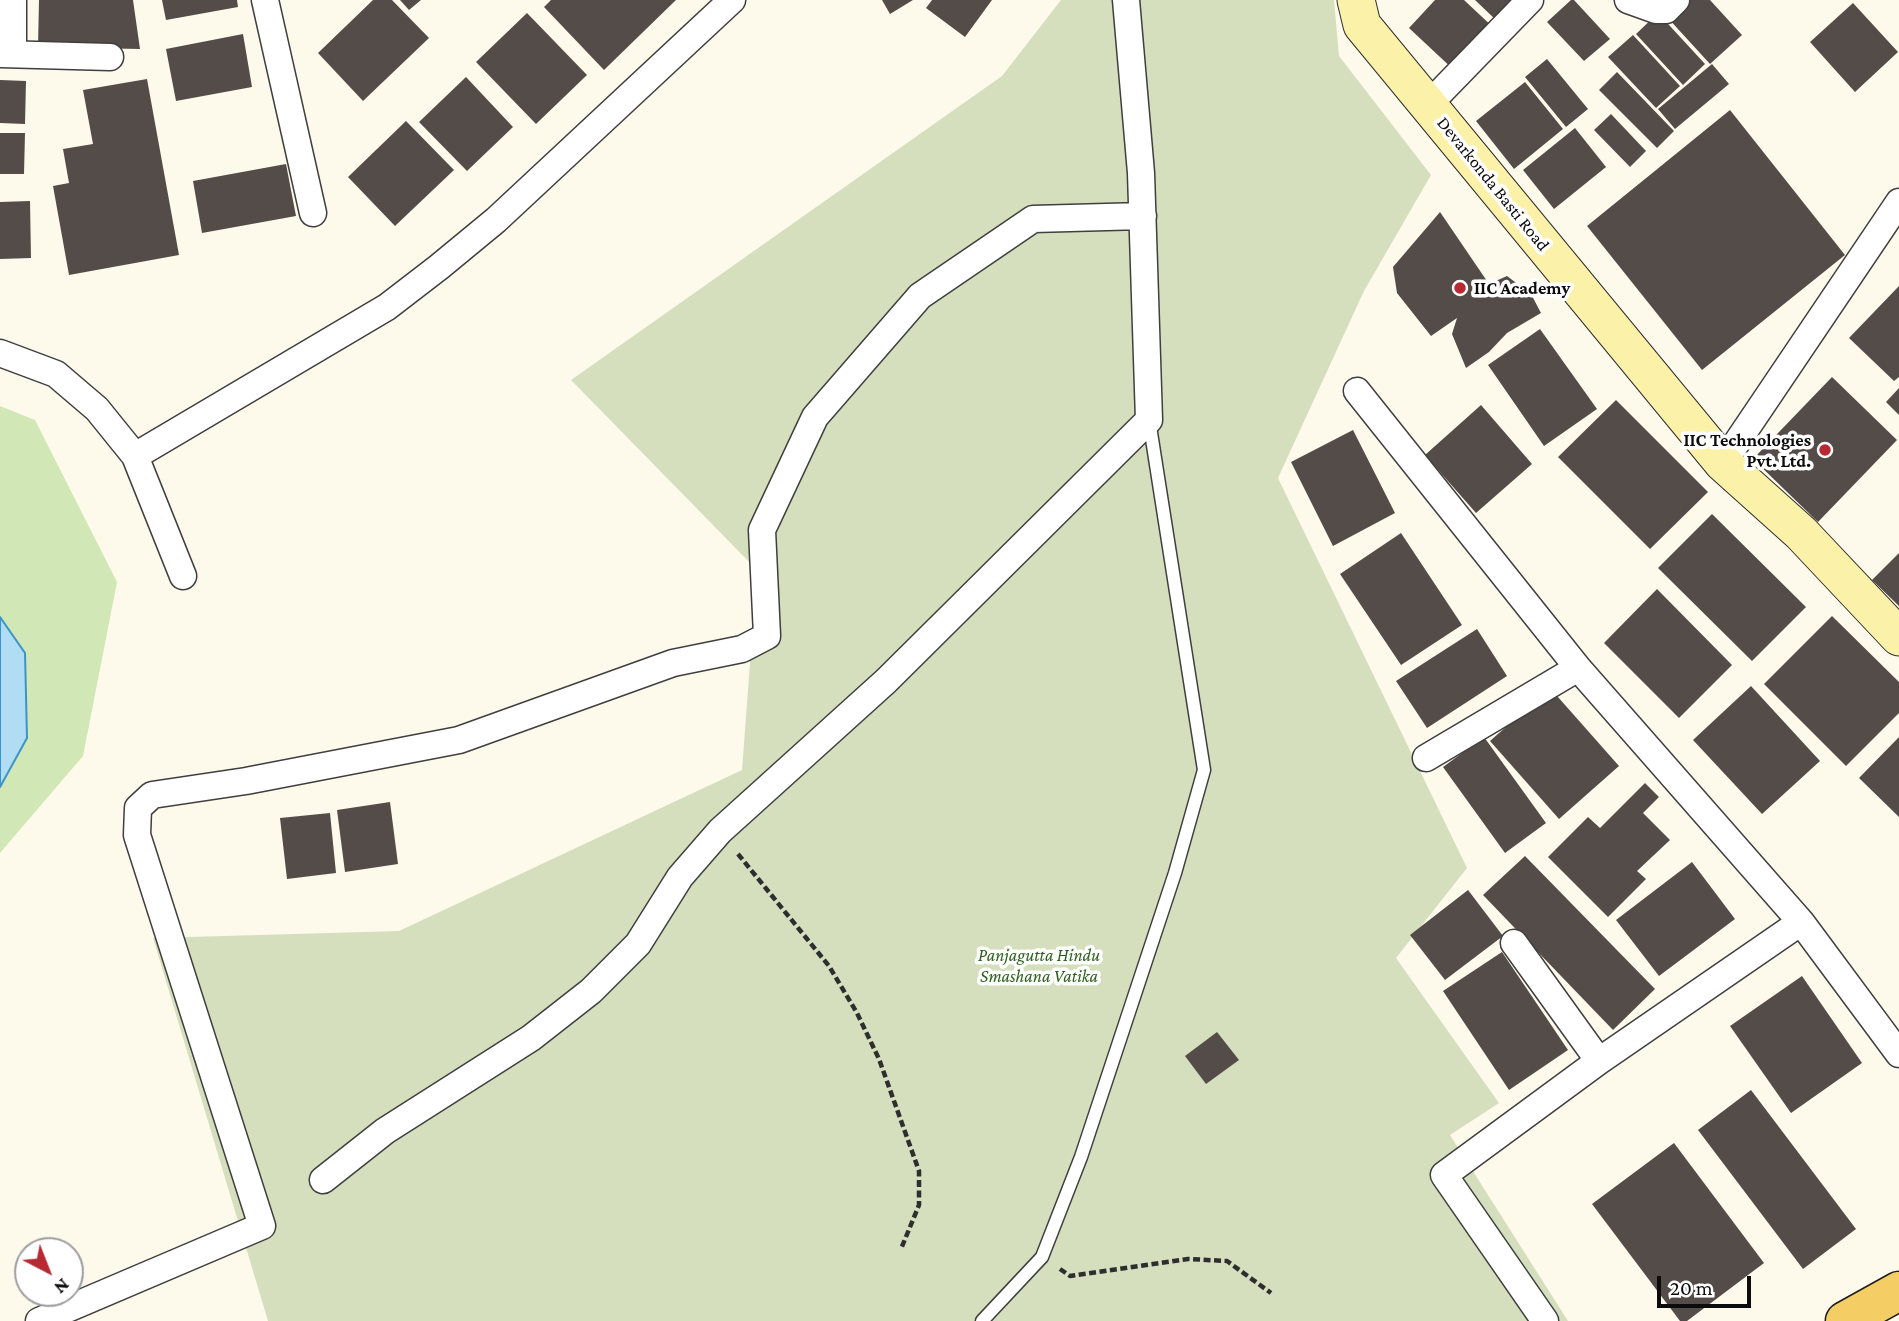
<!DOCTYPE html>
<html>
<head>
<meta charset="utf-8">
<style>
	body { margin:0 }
	#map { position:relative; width:1899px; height:1321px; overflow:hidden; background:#fefaeb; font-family:"Crimson Pro",serif }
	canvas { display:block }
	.north { position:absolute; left:14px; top:1237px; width:70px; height:70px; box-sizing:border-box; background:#fff; border:2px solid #9e9e9e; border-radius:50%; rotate:138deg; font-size:19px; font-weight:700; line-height:28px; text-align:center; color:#0c0c0c }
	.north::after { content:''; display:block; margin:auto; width:24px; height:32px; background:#b72933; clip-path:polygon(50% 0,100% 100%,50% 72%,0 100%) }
	.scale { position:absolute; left:1657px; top:1276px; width:94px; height:32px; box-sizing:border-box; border:4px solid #0c0c0c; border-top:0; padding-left:9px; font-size:21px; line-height:24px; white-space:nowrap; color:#0c0c0c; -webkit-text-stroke:5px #fff; paint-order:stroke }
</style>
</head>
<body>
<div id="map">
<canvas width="1899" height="1321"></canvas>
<div class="north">N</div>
<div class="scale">20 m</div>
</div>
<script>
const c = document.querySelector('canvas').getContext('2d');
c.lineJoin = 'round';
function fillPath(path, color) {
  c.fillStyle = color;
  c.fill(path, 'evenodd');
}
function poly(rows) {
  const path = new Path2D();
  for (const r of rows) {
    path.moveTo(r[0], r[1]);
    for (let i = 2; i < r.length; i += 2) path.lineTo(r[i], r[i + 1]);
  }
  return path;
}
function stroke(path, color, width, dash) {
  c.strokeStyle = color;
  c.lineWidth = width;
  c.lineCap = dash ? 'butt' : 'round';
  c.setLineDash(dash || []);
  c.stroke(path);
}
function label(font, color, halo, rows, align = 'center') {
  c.font = font + ' "Crimson Pro",serif';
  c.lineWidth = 7;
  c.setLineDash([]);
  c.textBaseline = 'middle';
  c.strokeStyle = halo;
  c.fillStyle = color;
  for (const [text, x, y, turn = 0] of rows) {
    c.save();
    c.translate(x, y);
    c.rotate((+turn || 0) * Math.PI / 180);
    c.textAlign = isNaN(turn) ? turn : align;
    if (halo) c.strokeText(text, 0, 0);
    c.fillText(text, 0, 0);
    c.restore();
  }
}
const green = poly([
	[0,406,35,420,117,582,83,756,0,853]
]);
const cemetery = poly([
	[1061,0,1334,0,1339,56,1431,175,1364,291,1278,478,1467,868,1396,958,1499,1103,1450,1135,1568,1321,268,1321,153,938,399,931,742,770,757,570,571,380,1002,76]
]);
const water = poly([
	[0,617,25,653,27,738,0,787,0,617]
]);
const building = poly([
	[39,0,133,0,140,49,38,47],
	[162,0,237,0,238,7,166,20],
	[373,0,392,0,429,38,363,101,318,53],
	[400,0,421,0,409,10],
	[551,0,676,0,604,70,544,7],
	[882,0,913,0,890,14],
	[932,0,992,0,965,37,926,8],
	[1435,0,1464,0,1496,30,1456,72,1409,28],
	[1475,0,1517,0,1497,21],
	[1571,0,1574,0,1610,39,1584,61,1547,22],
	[1685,0,1710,0,1742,35,1710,64,1667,17],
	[1853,3,1898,52,1855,92,1810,42],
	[527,13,587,75,536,124,476,62],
	[1658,13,1705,64,1683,85,1636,34],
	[243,34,252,87,176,101,166,49],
	[1633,35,1680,86,1656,108,1608,57],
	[1547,59,1588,109,1566,127,1525,77],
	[1712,64,1729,84,1675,129,1658,109],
	[1617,72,1674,131,1657,148,1599,90],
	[466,77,513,127,467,171,419,122],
	[147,79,179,255,69,275,53,186,69,183,63,149,93,144,83,90],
	[0,80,26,81,25,124,0,123],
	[1525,82,1563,129,1514,169,1476,121],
	[1730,110,1845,255,1702,370,1587,226],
	[1611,114,1646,151,1630,167,1594,130],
	[406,121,454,170,395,226,348,177],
	[1575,128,1606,167,1554,209,1523,170],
	[0,133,25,133,24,174,0,174],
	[286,164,296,216,202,233,193,181],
	[30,201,31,258,0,259,0,202],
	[1440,212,1489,284,1507,276,1531,294,1541,313,1507,333,1489,352,1466,368,1452,334,1457,318,1431,336,1397,293,1393,267],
	[1899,286,1899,377,1894,381,1849,338],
	[1540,329,1597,409,1544,446,1488,365],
	[1832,377,1897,440,1818,522,1753,459],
	[1899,388,1899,415,1886,402],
	[1616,400,1708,492,1650,549,1558,457],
	[1481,405,1532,464,1476,513,1425,455],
	[1353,430,1395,513,1333,546,1291,462],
	[1712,514,1806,607,1752,661,1658,568],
	[1401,533,1462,625,1401,665,1340,574],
	[1899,553,1899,606,1872,580],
	[1657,589,1732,665,1679,718,1604,643],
	[1832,616,1899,682,1899,713,1846,766,1764,684],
	[1477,629,1507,676,1427,728,1396,681],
	[1751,686,1820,761,1762,814,1693,740],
	[1550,688,1619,766,1559,819,1490,741],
	[1484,737,1546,823,1505,853,1443,767],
	[1899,737,1899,817,1859,778],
	[1645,783,1659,797,1643,813,1670,840,1637,871,1646,879,1608,917,1548,857,1588,817,1600,828],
	[390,802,398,864,345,872,337,810],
	[330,813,336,873,287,879,280,818],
	[1525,856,1655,989,1613,1030,1483,895],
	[1692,862,1735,919,1659,976,1616,920],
	[1468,890,1503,936,1445,980,1410,935],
	[1502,952,1568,1050,1509,1090,1443,991],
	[1802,976,1862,1063,1791,1113,1730,1026],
	[1217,1032,1239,1060,1206,1084,1185,1056],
	[1751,1090,1856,1229,1803,1269,1698,1130],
	[1674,1143,1764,1263,1687,1321,1680,1321,1592,1204]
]);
const path = poly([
	[738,854,829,966,857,1013,879,1059,919,1171,919,1205,901,1249],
	[1060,1269,1070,1276,1188,1259,1227,1261,1271,1293]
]);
const lane = poly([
	[982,1321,1042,1257,1081,1157,1175,873,1204,770,1149,420]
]);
const street = poly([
	[13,0,13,54],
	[265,0,313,213],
	[1628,0,1656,10,1666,10,1676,0],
	[0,54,110,57],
	[1428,105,1530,0],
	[0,353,56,374,97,409,135,456,183,576],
	[1357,391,1578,668,1801,922,1899,1054],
	[135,456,387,307,439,267,496,220,732,0],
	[1723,463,1899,202],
	[1426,758,1578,668],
	[1514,943,1599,1061],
	[323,1180,385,1131,531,1038,591,991,638,944,680,877,720,831,886,681,1149,420,1141,173,1126,0],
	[39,1321,262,1226,137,835,138,808,152,795,246,781,459,740,673,663,742,649,767,636,762,530,815,417,920,296,1033,219,1143,216],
	[1545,1321,1444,1175,1599,1061,1801,922]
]);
const secondary = poly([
	[1356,0,1362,25,1723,463,1801,533,1899,637]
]);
const primary = poly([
	[1845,1321,1899,1291]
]);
const markers = [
	[1460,288,7,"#b72933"],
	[1825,450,7,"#b72933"]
];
const streetNames = [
	["Devarkonda Basti Road",1493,184,51]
];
const poiNames = [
	["IIC Academy",1474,288],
	["IIC Technologies",1811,440,"right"],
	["Pvt. Ltd.",1811,461,"right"]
];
const parkNames = [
	["Panjagutta Hindu",1039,955],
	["Smashana Vatika",1039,976]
];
fillPath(green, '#d1e7b6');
fillPath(cemetery, '#d5dfbe');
fillPath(water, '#b1ddf4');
stroke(water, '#3b94c8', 2);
fillPath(building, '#544c48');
stroke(lane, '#3f3f3f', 15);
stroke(street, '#3f3f3f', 29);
stroke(secondary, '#2e2e2e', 39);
stroke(primary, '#1d1d1d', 41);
stroke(path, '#2e2e2e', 4.5, [7, 3.5]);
stroke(lane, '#fff', 12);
stroke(street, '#fff', 26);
stroke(secondary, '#fcf1a8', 37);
stroke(primary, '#f4ce65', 38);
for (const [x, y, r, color] of markers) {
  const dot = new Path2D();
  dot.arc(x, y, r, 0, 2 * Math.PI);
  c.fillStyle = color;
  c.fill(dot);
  stroke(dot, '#fff', 2.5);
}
label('18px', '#0c0c0c', '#fff', streetNames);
label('bold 18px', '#0c0c0c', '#fff', poiNames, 'left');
label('italic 18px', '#2e611f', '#fff', parkNames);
</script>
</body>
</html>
